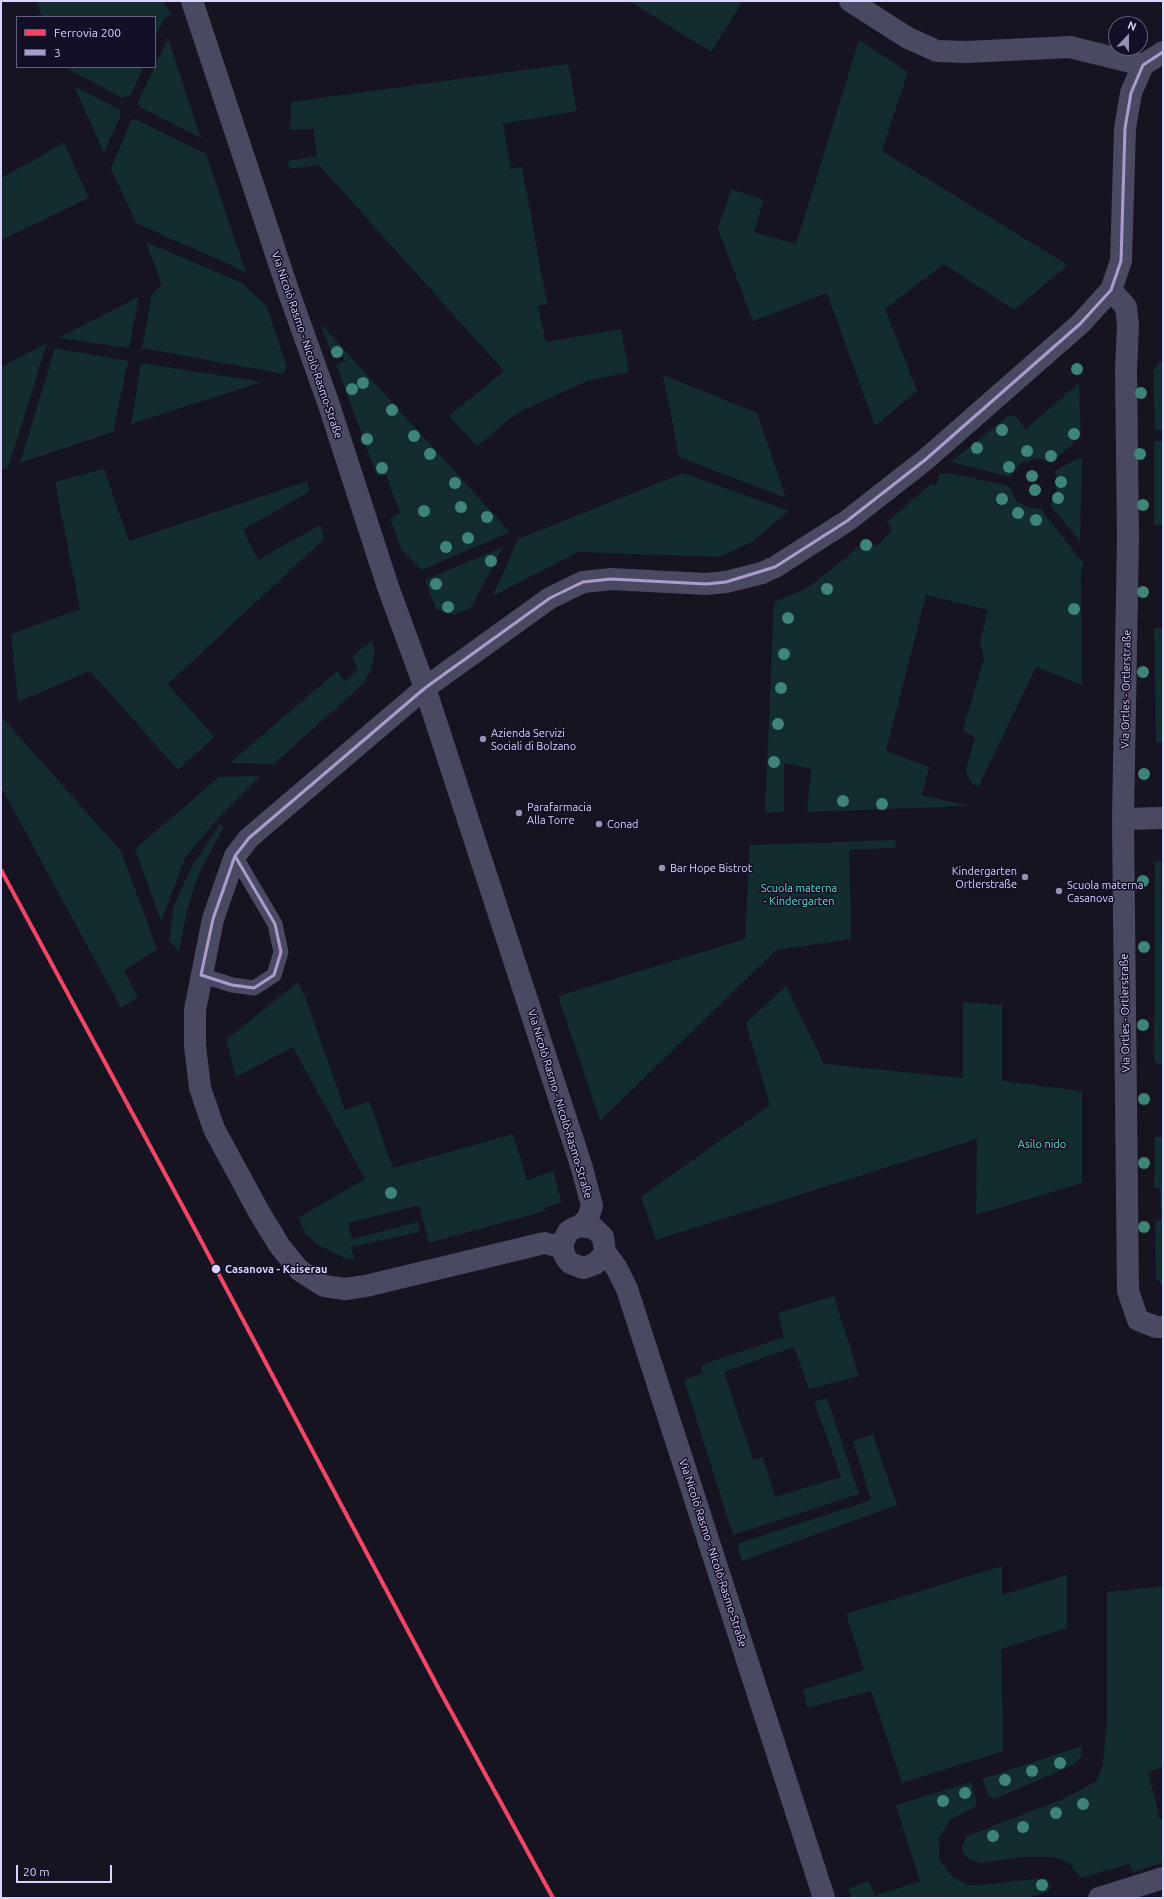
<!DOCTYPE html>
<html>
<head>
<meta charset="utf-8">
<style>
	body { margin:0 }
	#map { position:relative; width:1164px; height:1899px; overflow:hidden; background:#161421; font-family:Ubuntu,sans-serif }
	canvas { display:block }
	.frame { position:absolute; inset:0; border:2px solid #d9d4ff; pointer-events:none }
	.legend { position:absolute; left:16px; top:16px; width:140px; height:52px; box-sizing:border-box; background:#130f26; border:1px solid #625e7d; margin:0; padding:5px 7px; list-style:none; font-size:12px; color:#d9d4ff }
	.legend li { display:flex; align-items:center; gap:8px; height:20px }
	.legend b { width:20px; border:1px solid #625e7d }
	.north { position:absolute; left:1108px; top:16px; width:40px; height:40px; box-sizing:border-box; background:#130f26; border:1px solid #625e7d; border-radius:50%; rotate:22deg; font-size:11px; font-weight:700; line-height:16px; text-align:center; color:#d9d4ff }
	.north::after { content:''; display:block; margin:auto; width:14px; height:18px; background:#9591b1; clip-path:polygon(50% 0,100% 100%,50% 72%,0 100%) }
	.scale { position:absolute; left:16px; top:1865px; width:96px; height:18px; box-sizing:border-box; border:2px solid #d9d4ff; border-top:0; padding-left:5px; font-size:12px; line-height:14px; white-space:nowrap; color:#d9d4ff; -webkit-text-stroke:3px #130f26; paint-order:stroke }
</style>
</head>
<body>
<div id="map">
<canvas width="1164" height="1899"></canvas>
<div class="frame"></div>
<ul class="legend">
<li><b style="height:5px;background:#f34667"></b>Ferrovia 200</li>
<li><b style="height:5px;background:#a79ecd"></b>3</li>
</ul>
<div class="north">N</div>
<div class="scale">20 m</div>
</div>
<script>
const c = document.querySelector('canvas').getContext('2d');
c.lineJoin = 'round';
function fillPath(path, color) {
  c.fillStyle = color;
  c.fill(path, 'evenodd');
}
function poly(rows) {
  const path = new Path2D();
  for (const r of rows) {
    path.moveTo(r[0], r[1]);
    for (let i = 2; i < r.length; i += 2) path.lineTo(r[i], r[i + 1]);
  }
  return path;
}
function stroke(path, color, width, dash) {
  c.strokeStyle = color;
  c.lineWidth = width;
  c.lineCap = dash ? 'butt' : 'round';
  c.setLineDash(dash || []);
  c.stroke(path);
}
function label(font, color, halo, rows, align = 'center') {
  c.font = font + ' Ubuntu,sans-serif';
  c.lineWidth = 3;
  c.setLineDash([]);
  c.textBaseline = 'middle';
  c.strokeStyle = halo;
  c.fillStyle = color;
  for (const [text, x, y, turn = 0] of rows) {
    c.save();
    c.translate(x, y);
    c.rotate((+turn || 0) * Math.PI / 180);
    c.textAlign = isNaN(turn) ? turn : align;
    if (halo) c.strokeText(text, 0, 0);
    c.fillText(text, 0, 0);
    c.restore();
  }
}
const green = poly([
	[36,1,163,1,172,15,164,18,155,38,155,17,42,17],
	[629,1,743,1,711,52],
	[168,38,201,138,140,107,138,102],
	[859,40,908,72,882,151,1068,265,1014,310,944,264,885,309,917,391,875,426,827,293,753,321,718,229,731,189,764,200,754,232,796,244],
	[568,64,577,111,503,124,511,169,522,167,547,304,538,306,546,342,621,329,629,372,587,381,517,413,477,446,449,416,504,371,319,165,289,169,288,161,317,156,313,129,290,130,291,102],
	[64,67,143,67,131,95,123,98],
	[74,86,119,109,121,114,104,153],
	[135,119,206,154,246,272,136,223,111,168,131,121],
	[64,143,89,198,1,240,1,178],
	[146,242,242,283,267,307,287,367,283,374,142,348,152,294,162,285],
	[139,297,129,348,58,338],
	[320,323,510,532,422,570,401,549,390,518,400,513,386,475,377,476,336,364,345,362,343,356,333,358],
	[47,343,8,468,1,470,1,367],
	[55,348,128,361,113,432,20,463],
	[1160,362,1163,362,1163,430,1155,430,1153,371],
	[141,363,262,382,131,424],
	[663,375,757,413,786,498,679,457],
	[1079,383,1081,436,1051,463,1039,458,1021,463,1010,477,951,462,1009,415,1015,416,1026,429],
	[1154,441,1163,441,1163,525,1154,525],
	[1079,458,1082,459,1080,541,1050,505,1056,492,1058,481,1054,471],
	[104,469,129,541,307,481,310,491,243,530,258,560,320,525,324,539,168,684,214,737,178,770,90,671,18,702,11,634,80,609,55,482],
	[683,473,789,511,750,543,718,557,578,552,493,596,518,539],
	[950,473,1009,486,1016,501,1030,508,1041,509,1083,563,1081,577,1082,685,1036,667,978,788,969,780,966,769,975,737,963,730,984,658,980,643,988,610,926,595,886,751,929,767,922,795,969,806,807,812,811,769,784,763,784,812,765,813,774,602,806,589,848,556,867,538,876,547,892,530,887,522,931,484,937,485,939,474],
	[503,547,471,608,454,615,436,609,425,580],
	[1154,628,1163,628,1163,742,1156,742],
	[372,640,375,652,371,670,364,683,274,764,230,763,337,671,345,681,358,670,352,657],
	[1,716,121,851,157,949,124,971,138,997,121,1008,1,787],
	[260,776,221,815,185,858,161,921,135,849,219,777],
	[219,825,222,825,223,828,199,873,187,910,179,952,169,940,174,906,191,868],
	[896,840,895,848,849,850,851,939,776,950,600,1121,558,996,745,939,750,845],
	[1155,861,1161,861,1163,1064,1157,1064,1154,1060],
	[298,982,304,994,345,1110,369,1101,393,1168,513,1134,527,1180,553,1171,562,1202,544,1208,545,1211,429,1243,419,1205,348,1223,352,1239,418,1222,420,1232,351,1247,355,1260,343,1257,318,1245,306,1234,298,1218,365,1179,293,1047,236,1077,226,1040],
	[786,986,824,1064,963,1078,963,1002,1002,1005,1002,1081,1082,1091,1082,1183,976,1215,977,1139,656,1240,641,1197,770,1105,746,1023],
	[1155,1137,1163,1137,1163,1288,1156,1277,1155,1221,1161,1220,1160,1188,1154,1188],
	[834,1296,859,1376,809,1389,794,1347,724,1372,753,1460,763,1457,775,1497,841,1477,814,1402,827,1398,859,1494,733,1535,684,1380,703,1373,701,1365,784,1337,778,1313],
	[873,1434,897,1505,742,1561,737,1544,871,1500,853,1441],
	[1002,1566,1002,1595,1067,1575,1067,1628,1001,1649,1003,1751,902,1783,871,1691,807,1708,803,1690,864,1670,846,1614],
	[1163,1586,1163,1767,1148,1772,1160,1819,1163,1819,1163,1863,1133,1872,1129,1864,1081,1878,1068,1862,1054,1857,1020,1857,981,1863,970,1860,963,1854,962,1847,967,1836,1063,1799,1097,1781,1103,1764,1107,1720,1107,1592],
	[1082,1746,1081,1757,1074,1765,994,1799,988,1795,982,1779],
	[971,1782,977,1802,975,1807,950,1820,939,1839,940,1860,951,1876,968,1885,982,1885,1043,1878,1048,1880,1050,1888,1048,1892,1026,1898,852,1898,848,1889,869,1881,875,1896,920,1881,896,1805]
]);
const service = poly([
	[201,975,232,985,254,988,274,975,281,952,275,924,235,856]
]);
const pedestrian = poly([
	[1123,819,1163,818]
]);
const minor = poly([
	[192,1,289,293,328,402,388,587,425,688,582,1168,592,1206,588,1218,580,1226],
	[850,1,908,38,937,51,966,52,1070,47,1143,65],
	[1111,290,1126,307,1128,325,1126,369,1128,537,1123,819,1128,1291,1138,1320,1156,1327,1163,1327],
	[563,1248,545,1243,540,1244,366,1286,345,1289,324,1286,299,1270,279,1245,259,1212,214,1129,200,1088,195,1046,195,1010,213,919,235,856,249,838,425,688,550,598,583,582,611,579,706,584,726,582,762,573,775,567,847,521,925,460,1080,324,1111,290,1121,261,1125,128,1131,93,1143,65,1163,52],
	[605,1252,601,1258,595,1264,583,1268,570,1263,566,1258,563,1251,563,1242,568,1232,574,1228,580,1226,594,1228,603,1237,605,1252,616,1267,627,1289,824,1898],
	[1099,1898,1163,1878]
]);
const bus1 = poly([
	[235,856,275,924,281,952,274,975,254,988,232,985,201,975,213,919,235,856],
	[235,856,249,838,425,688,550,598,583,582,611,579,706,584,726,582,775,567,847,521,925,460,1080,324,1111,290,1121,261,1125,128,1131,93,1143,65,1163,52]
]);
const rail1 = poly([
	[1,870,190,1220,441,1693,553,1898]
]);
const trees = [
	[337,352],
	[1077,369],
	[363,383],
	[352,389],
	[1141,393],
	[392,410],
	[1002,430],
	[1074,434],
	[414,436],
	[367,439],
	[977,448],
	[1027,451],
	[430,454],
	[1140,454],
	[1051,456],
	[1009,467],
	[382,468],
	[1032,476],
	[1061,482],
	[455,483],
	[1035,490],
	[1058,498],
	[1002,499],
	[1143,505],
	[461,507],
	[424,511],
	[1018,513],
	[487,517],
	[1036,520],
	[468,538],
	[866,545],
	[446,547],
	[491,561],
	[436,584],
	[827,589],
	[1143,592],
	[448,607],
	[1074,609],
	[788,618],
	[784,654],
	[1143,672],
	[781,688],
	[778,724],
	[774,762],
	[1144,774],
	[843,801],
	[882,804],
	[1143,881],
	[1144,947],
	[1143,1025],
	[1144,1099],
	[1144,1163],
	[391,1193],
	[1144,1227],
	[1060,1763],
	[1032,1771],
	[1005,1780],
	[965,1793],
	[943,1801],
	[1083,1804],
	[1056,1813],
	[1023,1827],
	[993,1836],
	[1042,1885]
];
const markers = [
	[483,739,4,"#9591b1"],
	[519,813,4,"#9591b1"],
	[599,824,4,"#9591b1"],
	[662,868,4,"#9591b1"],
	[1025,877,4,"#9591b1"],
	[1059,891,4,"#9591b1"],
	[216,1269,5,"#d9d4ff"]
];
const streetNames = [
	["Via Nicolò Rasmo - Nicolò-Rasmo-Straße",307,345,71],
	["Via Ortles - Ortlerstraße",1126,689,-89],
	["Via Ortles - Ortlerstraße",1125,1013,-91],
	["Via Nicolò Rasmo - Nicolò-Rasmo-Straße",560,1104,73],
	["Via Nicolò Rasmo - Nicolò-Rasmo-Straße",713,1553,72]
];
const poiNames = [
	["Azienda Servizi",491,733],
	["Sociali di Bolzano",491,746],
	["Parafarmacia",527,807],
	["Alla Torre",527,820],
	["Conad",607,824],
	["Bar Hope Bistrot",670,868],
	["Kindergarten",1017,871,"right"],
	["Ortlerstraße",1017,884,"right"],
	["Scuola materna",1067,885],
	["Casanova",1067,898]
];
const parkNames = [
	["Scuola materna",799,888],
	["- Kindergarten",799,901],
	["Asilo nido",1042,1144]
];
const stopNames = [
	["Casanova - Kaiserau",225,1269]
];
fillPath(green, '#132c2d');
stroke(service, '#4a4962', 15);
stroke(pedestrian, '#4a4962', 22);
stroke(minor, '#4a4962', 22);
stroke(bus1, '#a79ecd', 3);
stroke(rail1, '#f34667', 4);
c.fillStyle = '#3e8478';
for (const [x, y] of trees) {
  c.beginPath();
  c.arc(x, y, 6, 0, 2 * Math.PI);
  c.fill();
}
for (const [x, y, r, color] of markers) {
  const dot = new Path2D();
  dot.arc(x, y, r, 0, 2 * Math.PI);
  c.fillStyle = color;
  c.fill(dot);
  stroke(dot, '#130f26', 1.5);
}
label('11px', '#d9d4ff', '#130f26', streetNames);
label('11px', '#d9d4ff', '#130f26', poiNames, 'left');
label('11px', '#5fe0c0', '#130f26', parkNames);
label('bold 11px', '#d9d4ff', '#130f26', stopNames, 'left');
</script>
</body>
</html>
